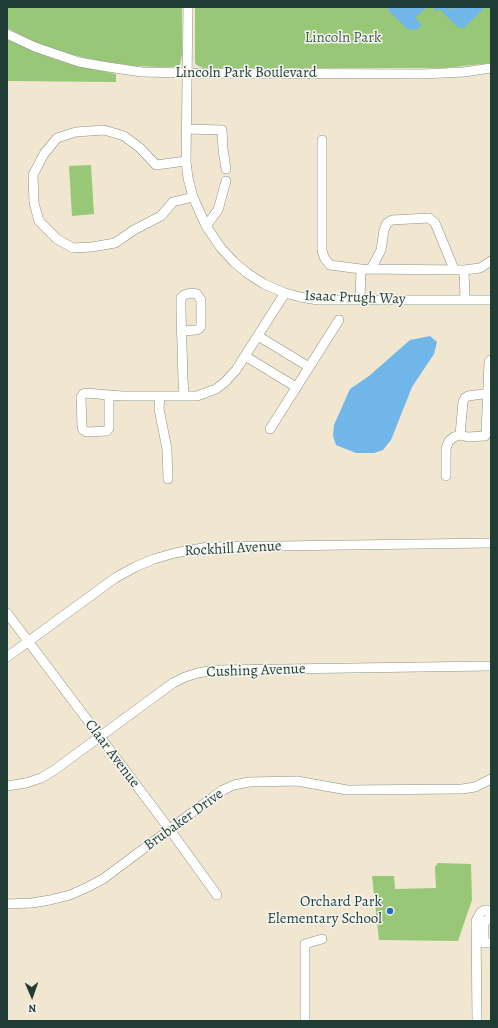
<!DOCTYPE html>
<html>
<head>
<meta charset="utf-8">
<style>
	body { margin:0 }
	#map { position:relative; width:498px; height:1028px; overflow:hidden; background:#f1e7d1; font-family:Alegreya,serif }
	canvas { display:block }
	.frame { position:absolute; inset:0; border:8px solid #1f3d34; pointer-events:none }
	.north { position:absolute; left:12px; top:976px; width:40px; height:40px; -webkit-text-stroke:3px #f6f6f2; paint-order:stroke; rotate:178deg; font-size:11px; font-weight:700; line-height:16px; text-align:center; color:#1f3d34 }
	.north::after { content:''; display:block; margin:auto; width:14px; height:18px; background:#1f3d34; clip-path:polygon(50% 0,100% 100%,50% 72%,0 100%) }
</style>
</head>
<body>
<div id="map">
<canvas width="498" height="1028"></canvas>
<div class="frame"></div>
<div class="north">N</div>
</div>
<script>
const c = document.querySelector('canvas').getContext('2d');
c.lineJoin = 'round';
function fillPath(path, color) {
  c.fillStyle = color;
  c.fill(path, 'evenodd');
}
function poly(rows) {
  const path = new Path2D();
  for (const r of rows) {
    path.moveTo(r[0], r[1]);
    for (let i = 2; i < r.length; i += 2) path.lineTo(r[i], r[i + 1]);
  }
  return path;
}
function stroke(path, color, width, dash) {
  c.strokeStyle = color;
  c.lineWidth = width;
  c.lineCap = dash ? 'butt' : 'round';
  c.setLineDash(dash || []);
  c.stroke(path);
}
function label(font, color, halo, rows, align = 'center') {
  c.font = font + ' Alegreya,serif';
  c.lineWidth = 3;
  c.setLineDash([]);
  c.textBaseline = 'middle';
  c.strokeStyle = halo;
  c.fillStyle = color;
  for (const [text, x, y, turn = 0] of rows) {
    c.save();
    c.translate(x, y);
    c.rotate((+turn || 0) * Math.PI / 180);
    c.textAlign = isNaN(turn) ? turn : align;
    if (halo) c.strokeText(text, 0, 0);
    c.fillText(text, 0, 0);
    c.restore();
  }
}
const green = poly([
	[7,7,182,7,182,54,180,65,175,67,160,67,135,66,100,61,68,54,41,45,7,28],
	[195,7,491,7,491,63,445,68,204,68,198,66,195,63],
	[7,39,54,59,74,65,116,74,116,82,7,81],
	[91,165,94,214,72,216,69,166],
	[438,863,471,864,472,900,458,941,379,940,372,876,394,876,395,889,436,888,435,867]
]);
const water = poly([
	[388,7,427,7,415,18,422,25,416,30,407,29,388,10],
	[432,7,448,7,451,10,454,7,485,7,464,28,459,28,439,9,436,11],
	[430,336,437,342,434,354,412,387,391,440,383,450,374,453,356,453,336,445,333,436,334,425,350,389,369,376,410,340]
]);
const minor = poly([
	[188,7,186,161,188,178,193,197,206,226,221,248,234,262,247,273,264,284,285,293,300,297,318,300,491,300],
	[7,34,35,47,79,62,108,67,142,72,188,73,423,74,464,72,491,68],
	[187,129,222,130,223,149,226,169],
	[322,140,322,251,325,259,330,265,361,269],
	[186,161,156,165,140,148,124,136,104,130,76,132,57,138,44,154,33,175,34,203,39,221,57,239,73,248,92,247,115,243,134,230,161,216,173,202,193,197],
	[206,226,218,210,226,181],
	[371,269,381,250,384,230,387,223,392,220,429,218,435,223,440,235,454,269],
	[464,270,480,268,491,261],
	[360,300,361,269,464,270,465,300],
	[181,331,196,330,199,329,201,326,201,300,197,294,191,293,184,295,181,298,181,312,183,379,184,396],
	[258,336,309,367],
	[245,356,296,387],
	[86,393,109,395,109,428,107,431,87,432,83,430,82,427,81,397,83,394,86,393],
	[109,395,123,396,197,396,216,389,225,382,236,370,285,293],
	[160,396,159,409,167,449,168,479],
	[270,429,339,320],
	[460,435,463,402,465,398,468,396,491,393],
	[446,476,446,448,449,441,454,437,460,435,468,437,485,436,486,434,489,362,491,360],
	[7,613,170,830,217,895],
	[7,657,115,578,135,567,154,559,175,553,208,547,491,543],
	[7,786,26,783,41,778,53,771,173,683,185,677,198,673,214,670,491,666],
	[7,904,32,903,50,900,70,895,88,887,103,879,213,797,223,790,234,785,249,782,297,781,347,790,462,789,475,787,491,779],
	[491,916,484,923,484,943,491,943],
	[305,1021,305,944,322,939],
	[477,1021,476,921,481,912,485,910,491,910]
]);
const markers = [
	[390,911,4,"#1f6fb2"]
];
const parkNames = [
	["Lincoln Park",343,38]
];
const streetNames = [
	["Lincoln Park Boulevard",246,73],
	["Isaac Prugh Way",355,298,2],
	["Rockhill Avenue",233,549,-3],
	["Cushing Avenue",256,671,-2],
	["Claar Avenue",112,754,53],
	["Brubaker Drive",184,820,-36]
];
const poiNames = [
	["Orchard Park",382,902],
	["Elementary School",382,919]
];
fillPath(green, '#97c777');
fillPath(water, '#71b6e8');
stroke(minor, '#889282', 10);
stroke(minor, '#fff', 9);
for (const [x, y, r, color] of markers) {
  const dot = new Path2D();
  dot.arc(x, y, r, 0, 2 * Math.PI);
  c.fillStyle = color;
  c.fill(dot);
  stroke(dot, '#f6f6f2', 1.5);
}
label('15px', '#3d6045', '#f6f6f2', parkNames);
label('15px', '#1f3d34', '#f6f6f2', streetNames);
label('15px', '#1f3d34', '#f6f6f2', poiNames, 'right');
</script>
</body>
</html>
